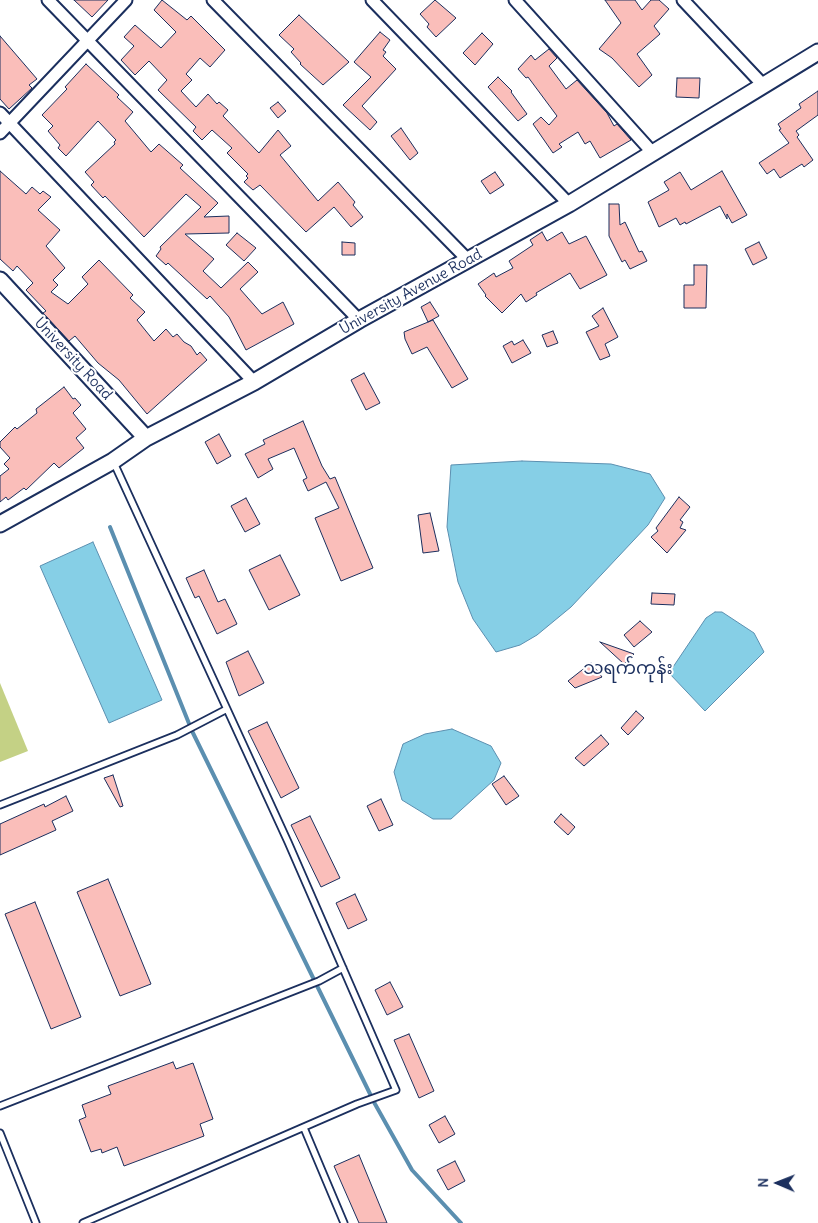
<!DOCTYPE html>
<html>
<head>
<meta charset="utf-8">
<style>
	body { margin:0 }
	#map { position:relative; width:818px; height:1223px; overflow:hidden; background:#fff; font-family:Delius,sans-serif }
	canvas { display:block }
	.north { position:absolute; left:753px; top:1158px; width:50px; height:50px; -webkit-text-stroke:4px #fff; paint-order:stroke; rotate:271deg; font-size:14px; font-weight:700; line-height:20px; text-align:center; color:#1b2f5e }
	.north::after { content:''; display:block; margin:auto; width:18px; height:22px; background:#1b2f5e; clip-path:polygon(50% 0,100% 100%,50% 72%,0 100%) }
</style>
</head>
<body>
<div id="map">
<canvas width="818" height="1223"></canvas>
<div class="north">N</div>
</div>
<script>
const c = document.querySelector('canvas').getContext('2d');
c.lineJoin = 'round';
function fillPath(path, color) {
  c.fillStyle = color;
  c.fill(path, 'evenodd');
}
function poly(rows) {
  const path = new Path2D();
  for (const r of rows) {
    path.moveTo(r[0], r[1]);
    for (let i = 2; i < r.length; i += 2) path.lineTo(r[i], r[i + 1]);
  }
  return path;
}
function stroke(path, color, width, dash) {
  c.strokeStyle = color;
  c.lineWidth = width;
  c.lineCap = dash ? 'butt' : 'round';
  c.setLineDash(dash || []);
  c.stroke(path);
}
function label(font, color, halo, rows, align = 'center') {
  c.font = font + ' Delius,"Noto Sans Myanmar",sans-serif';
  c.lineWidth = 4;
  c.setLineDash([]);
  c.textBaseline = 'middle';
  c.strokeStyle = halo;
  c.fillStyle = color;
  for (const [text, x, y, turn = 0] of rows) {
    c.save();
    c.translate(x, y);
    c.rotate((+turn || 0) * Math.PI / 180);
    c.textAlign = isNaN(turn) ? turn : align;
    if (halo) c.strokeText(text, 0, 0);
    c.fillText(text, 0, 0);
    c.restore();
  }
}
const green = poly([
	[0,683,28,751,0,762]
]);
const water = poly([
	[522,461,611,464,650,474,665,498,648,525,571,607,537,635,520,645,496,652,473,619,458,582,447,527,451,465,522,461],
	[93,542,162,700,109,723,40,566,93,542],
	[715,612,722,612,754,633,764,652,705,711,669,673,706,618,715,612],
	[452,729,491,746,501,763,494,780,451,819,433,819,402,800,394,772,403,744,425,734,452,729]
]);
const stream = poly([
	[110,527,192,731,375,1104,412,1170,461,1223]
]);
const building = poly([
	[74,0,108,0,92,17,74,0],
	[162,0,187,20,191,16,225,50,210,67,200,58,186,74,192,80,181,91,196,107,208,94,217,104,219,102,228,110,223,116,259,153,278,130,291,146,280,155,318,201,338,182,355,202,353,205,363,217,351,227,334,207,306,232,260,185,253,190,244,182,248,178,246,176,248,174,227,153,232,148,212,130,202,140,193,131,196,127,158,90,167,80,149,61,135,75,121,60,134,46,124,37,135,25,161,48,176,32,154,10,162,0],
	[435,0,456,18,436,37,427,27,429,24,420,14,435,0],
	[605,0,635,0,642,10,651,0,659,0,669,9,654,26,660,34,637,54,652,75,639,87,612,58,599,49,621,23,605,0],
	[299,15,349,62,323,85,300,64,301,63,291,52,294,49,279,35,299,15],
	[380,32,390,40,383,50,386,52,383,56,396,69,362,106,377,122,370,130,343,105,371,77,354,62,380,32],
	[482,33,493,44,475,65,463,53,482,33],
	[0,36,37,79,29,85,32,88,9,109,0,99,0,36],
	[549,49,557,58,549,66,566,89,577,80,607,113,614,126,617,124,631,140,600,158,590,141,585,144,578,132,559,144,562,147,553,153,533,124,541,117,549,125,557,116,528,77,526,78,518,69,531,55,535,60,549,49],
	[86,64,119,95,117,97,133,112,125,121,151,152,159,144,183,165,180,168,218,203,204,217,229,216,229,233,185,234,214,259,203,271,221,288,248,262,258,272,240,289,262,314,283,302,294,324,246,350,229,317,210,296,207,299,168,263,166,265,156,256,161,249,160,247,201,207,186,194,144,237,105,196,103,198,91,185,94,182,85,172,115,144,114,142,116,140,98,121,66,156,58,148,60,145,48,131,53,126,42,115,67,89,65,87,86,64],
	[498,77,512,91,511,92,527,114,518,121,488,87,498,77],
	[677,78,700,78,699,98,676,97,677,78],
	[818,91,818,115,796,131,799,135,797,137,813,160,804,167,802,164,780,178,774,169,767,174,759,163,789,143,779,130,781,129,778,124,801,108,799,104,818,91],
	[278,102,286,111,278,118,270,108,278,102],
	[401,128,418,153,410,160,391,136,401,128],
	[0,171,26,194,32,187,40,194,43,191,51,197,38,210,60,230,46,246,65,268,53,280,58,285,51,292,68,304,88,284,82,277,99,260,133,295,130,298,145,312,137,320,154,341,166,329,173,337,177,334,184,342,191,346,197,355,200,352,207,360,147,414,119,380,98,363,75,336,69,341,43,313,46,311,26,290,33,283,17,266,13,271,0,259,0,171],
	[722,171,747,215,732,223,727,214,727,219,720,206,686,224,685,222,680,225,676,218,659,227,648,202,669,190,664,182,680,172,691,190,722,171],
	[495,172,504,185,490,194,481,181,495,172],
	[609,204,619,204,620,225,625,222,639,252,642,251,647,261,630,269,625,260,622,262,609,236,609,204],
	[542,232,547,241,562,232,569,244,586,236,607,275,580,289,570,273,536,293,537,295,526,302,521,294,502,313,485,296,486,295,478,284,494,273,496,277,513,268,509,261,533,245,530,240,542,232],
	[237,233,256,248,244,261,226,245,237,233],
	[342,242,355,243,355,255,342,255,342,242],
	[759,242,767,258,753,265,745,249,759,242],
	[694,265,707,265,706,308,684,308,684,285,694,285,694,265],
	[430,302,439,316,428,322,421,307,430,302],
	[603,308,618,337,605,344,610,356,600,360,586,332,599,326,592,316,603,308],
	[433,320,468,379,452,388,427,347,412,354,405,339,404,332,433,320],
	[553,331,558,343,547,347,542,335,553,331],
	[523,340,531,353,512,363,503,346,512,341,514,345,523,340],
	[364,373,380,403,366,410,351,380,364,373],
	[64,387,73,399,75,398,81,405,73,413,86,429,76,438,84,448,59,468,54,463,26,490,24,488,8,500,6,497,0,502,0,476,9,469,4,464,10,458,0,447,0,442,15,427,17,429,37,413,36,409,64,387],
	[303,421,322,466,330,479,335,477,373,568,341,581,315,518,339,508,326,482,308,491,303,480,307,478,294,448,268,459,273,469,258,478,245,454,265,444,263,440,303,421],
	[219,434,231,456,217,464,205,442,219,434],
	[679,497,690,507,680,520,683,522,680,528,686,530,667,553,651,537,658,531,656,528,679,497],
	[246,498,260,524,245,532,231,506,246,498],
	[430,513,439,551,423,553,418,515,430,513],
	[280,555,300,595,269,610,249,570,280,555],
	[204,570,218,602,225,599,237,624,217,634,199,596,195,598,186,578,204,570],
	[652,593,675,594,674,605,651,604,652,593],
	[640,621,652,632,634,647,624,635,640,621],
	[600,642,634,654,624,664,600,642],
	[248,651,264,683,239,696,226,662,248,651],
	[591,663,602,677,575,688,568,681,591,663],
	[636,711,644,718,628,735,621,728,636,711],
	[267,722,299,788,281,798,248,731,267,722],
	[601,735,609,744,584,766,575,758,601,735],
	[113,775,123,806,120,807,104,778,113,775],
	[504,776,519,796,506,805,492,784,504,776],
	[66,796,73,811,52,821,56,830,0,855,0,824,44,804,45,807,66,796],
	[381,799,393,825,379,831,367,806,381,799],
	[561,814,575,827,568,835,554,822,561,814],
	[310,816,340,878,321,887,291,825,310,816],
	[108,879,151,984,120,996,77,892,108,879],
	[355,894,367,920,348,929,336,903,355,894],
	[35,902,81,1017,51,1029,5,914,35,902],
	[390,982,403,1007,387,1015,375,990,390,982],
	[409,1034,434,1091,419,1098,394,1040,409,1034],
	[173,1062,176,1069,193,1063,213,1119,200,1124,204,1136,124,1166,117,1147,102,1153,101,1149,91,1152,79,1120,86,1117,82,1105,111,1094,108,1086,173,1062],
	[445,1116,455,1134,439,1143,429,1125,445,1116],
	[359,1155,387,1223,359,1223,334,1166,359,1155],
	[455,1161,465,1181,448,1190,437,1170,455,1161]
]);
const lane = poly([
	[0,805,177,735,227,709],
	[0,1106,319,981,343,968],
	[304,1128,344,1223],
	[0,1133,36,1223],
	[83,1223,357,1104,396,1090,288,842,114,463]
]);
const street = poly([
	[48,0,359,320],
	[213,0,467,259],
	[372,0,569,204],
	[515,0,652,152],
	[683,0,764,86],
	[0,113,254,382],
	[0,133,126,0]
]);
const secondary = poly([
	[0,280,146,438],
	[0,524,113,461,146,438,254,382,359,320,569,204,818,52]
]);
const streetNames = [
	["University Avenue Road",411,292,-29],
	["University Road",73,359,47]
];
const quarterNames = [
	["သရက်ကုန်း",628,669]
];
fillPath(green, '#c4d185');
fillPath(water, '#86cfe6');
stroke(water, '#5b8fb0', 1);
stroke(stream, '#5b8fb0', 4);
fillPath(building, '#fabeba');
stroke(building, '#1b2f5e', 1);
stroke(lane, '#1b2f5e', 9);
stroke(street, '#1b2f5e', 15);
stroke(secondary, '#1b2f5e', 19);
stroke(lane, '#fff', 5.5);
stroke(street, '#fff', 11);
stroke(secondary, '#fff', 15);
label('15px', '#1b2f5e', '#fff', streetNames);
label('18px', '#1b2f5e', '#fff', quarterNames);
</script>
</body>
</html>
